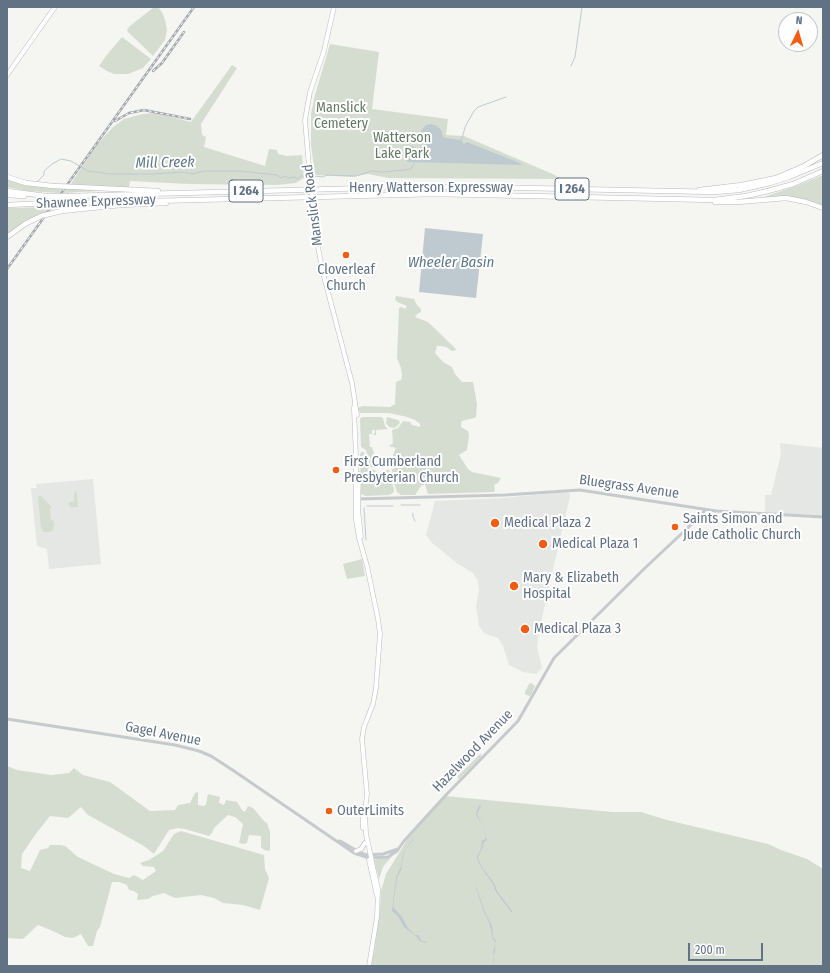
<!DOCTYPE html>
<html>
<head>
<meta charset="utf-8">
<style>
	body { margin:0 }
	#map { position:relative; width:830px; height:973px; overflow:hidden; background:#f5f5f1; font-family:"Fira Sans Condensed",sans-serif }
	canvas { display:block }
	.frame { position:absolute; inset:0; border:8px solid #617285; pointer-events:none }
	.north { position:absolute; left:778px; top:12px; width:40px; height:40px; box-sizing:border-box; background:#fff; border:1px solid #c0c7ce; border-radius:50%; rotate:5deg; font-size:11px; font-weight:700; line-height:16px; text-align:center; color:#617285 }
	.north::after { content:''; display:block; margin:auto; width:14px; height:18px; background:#f35c13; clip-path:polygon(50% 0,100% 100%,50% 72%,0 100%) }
	.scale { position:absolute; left:688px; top:943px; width:75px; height:18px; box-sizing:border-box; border:2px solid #617285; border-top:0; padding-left:5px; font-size:12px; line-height:14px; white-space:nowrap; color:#617285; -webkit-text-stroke:3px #fff; paint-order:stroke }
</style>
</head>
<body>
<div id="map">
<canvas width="830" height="973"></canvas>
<div class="frame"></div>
<div class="north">N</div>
<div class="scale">200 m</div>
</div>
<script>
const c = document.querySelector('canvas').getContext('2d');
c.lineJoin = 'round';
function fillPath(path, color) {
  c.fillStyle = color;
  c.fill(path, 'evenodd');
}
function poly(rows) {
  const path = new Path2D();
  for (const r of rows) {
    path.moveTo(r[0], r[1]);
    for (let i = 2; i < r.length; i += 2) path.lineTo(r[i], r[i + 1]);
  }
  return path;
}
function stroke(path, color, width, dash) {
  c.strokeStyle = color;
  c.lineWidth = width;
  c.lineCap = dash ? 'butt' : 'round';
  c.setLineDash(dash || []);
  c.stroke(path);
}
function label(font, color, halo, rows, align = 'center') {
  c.font = font + ' "Fira Sans Condensed",sans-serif';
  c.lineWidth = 4;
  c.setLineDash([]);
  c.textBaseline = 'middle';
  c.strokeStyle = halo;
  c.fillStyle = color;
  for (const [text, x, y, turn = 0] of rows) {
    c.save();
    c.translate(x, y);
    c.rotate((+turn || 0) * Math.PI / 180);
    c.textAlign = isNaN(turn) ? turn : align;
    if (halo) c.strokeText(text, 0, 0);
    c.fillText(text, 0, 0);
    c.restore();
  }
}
const built = poly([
	[780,443,823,448,823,517,765,514,765,495,771,495,781,454],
	[93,479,101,564,49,569,47,549,37,546,31,488,37,488,36,484],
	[567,492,569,493,570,496,540,626,537,646,542,668,536,674,523,672,509,665,503,646,498,638,484,633,479,626,476,606,479,591,478,581,473,573,458,564,431,542,426,535,435,501,502,498]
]);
const green = poly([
	[154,7,158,7,162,12,165,20,167,30,165,40,153,56,128,32,127,30,130,26],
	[122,37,151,59,143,68,128,74,114,74,107,71,99,66,106,56],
	[330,44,379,52,372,109,448,119,446,135,464,136,555,175,559,179,388,178,368,174,352,177,315,175,311,145,311,114,315,95],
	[232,65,237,68,201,124,202,135,206,137,204,147,265,166,269,149,277,150,278,154,287,156,302,155,304,178,296,183,276,185,189,184,130,181,129,188,70,185,96,146,112,128,124,119,143,114,155,113,191,122],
	[823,175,823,207,807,200,761,198,799,185],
	[7,179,63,188,59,193,28,191,7,187],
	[67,188,90,190,99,191,63,193],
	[50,207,46,212,25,221,7,235,7,208],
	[396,296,414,299,417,305,421,309,421,312,417,314,415,317,428,322,456,349,456,350,452,351,446,347,441,346,437,346,435,353,443,362,452,367,455,374,462,382,473,382,477,404,476,417,474,418,462,421,461,424,461,427,468,431,469,435,467,450,459,455,468,469,472,472,501,478,498,483,494,485,495,491,493,492,428,494,425,484,421,486,415,495,401,495,397,492,393,480,392,469,394,469,393,455,396,448,389,446,393,443,392,430,398,428,403,421,410,422,412,425,420,427,420,424,415,420,407,417,389,413,360,413,358,408,362,406,390,407,395,404,396,382,401,380,402,376,401,368,397,358,399,308,401,307,405,309,407,306,397,302,395,299],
	[362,417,381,417,383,418,385,426,388,429,376,430,376,435,374,435,373,434,375,433,375,430,372,430,372,434,369,434,370,447,372,447,374,454,372,455,373,466,375,466,375,468,370,467,366,450,361,447,360,419],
	[387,417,398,420,400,422,399,424,395,428,389,427,386,423],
	[362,452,364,452,367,467,369,469,375,470,376,472,385,472,386,470,389,470,394,490,393,493,389,495,366,496,361,494,360,454],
	[75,491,77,492,78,507,71,507,68,503,74,501,74,494,75,494],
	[39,496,41,496,52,507,50,509,51,520,54,521,54,527,53,530,49,532,44,532,41,528,38,498],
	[362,559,365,576,347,579,343,564],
	[531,683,535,686,531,695,529,696,525,694,525,692,529,684],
	[480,754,481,754,481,757,459,779,458,779,458,776],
	[7,766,17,770,51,775,69,773,74,768,83,775,110,782,150,811,175,810,178,805,190,803,195,793,198,792,198,805,204,806,206,804,208,794,220,797,219,803,224,805,226,800,237,802,242,810,245,812,248,806,253,808,264,821,267,823,270,832,270,851,264,850,261,847,261,836,249,835,247,843,243,844,239,843,243,824,235,817,228,815,214,828,212,833,209,836,185,829,178,828,169,830,154,854,144,846,88,815,81,807,68,818,50,816,35,835,22,854,21,868,30,871,40,850,48,848,50,845,59,845,65,846,78,857,114,874,129,878,134,875,143,880,156,871,154,867,143,866,140,863,149,860,163,851,174,834,181,831,264,855,265,869,269,878,260,910,243,905,223,903,214,898,201,895,175,898,164,893,153,896,148,899,137,900,138,894,134,891,129,890,127,885,119,882,112,882,100,927,97,931,93,946,88,946,81,934,73,938,65,937,53,931,38,925,23,939,7,938],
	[445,796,612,812,641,812,667,820,768,844,781,850,807,859,823,869,823,966,370,966,374,953,380,910,381,891,386,874,407,840],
	[392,856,383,867,379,879,374,860]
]);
const water = poly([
	[431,124,437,126,441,130,443,137,446,138,461,140,464,144,467,142,515,161,523,165,408,162,404,157,403,152,404,149,407,146,413,146,418,150,421,151,424,149,425,143,421,140,420,132,426,125],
	[425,228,483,234,476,298,419,292],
	[480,805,481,806,477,814,482,823,487,840,484,842,482,849,478,857,478,859,482,867,494,883,497,891,512,911,512,913,496,892,493,884,481,867,477,859,477,857,481,849,482,841,486,838,482,823,476,815,477,810],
	[413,839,413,840,404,852,401,870,397,878,393,907,402,917,408,928,415,935,418,935,422,941,427,942,425,943,420,941,417,937,404,927,398,916,392,911,396,878,401,866,403,853],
	[477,873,476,886,485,912,492,926,493,937,496,941,493,966,493,960,494,956,493,951,496,943,493,939,489,922,484,912,476,888]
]);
const stream = poly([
	[571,66,575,57,582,7],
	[461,140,463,135,465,127,474,111,478,107,506,97],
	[314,176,323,177,327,175,356,176,371,171,382,172,405,170,411,169,415,162],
	[37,182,44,175,44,171,52,164,61,159,71,161,88,171,111,174,152,174,184,172,192,174,204,171,240,171,277,175,281,178,286,176,288,178,294,177,298,179,301,176,304,176],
	[401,505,420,505],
	[367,506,393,506],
	[364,508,366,540],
	[413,513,413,517,415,521]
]);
const minor = poly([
	[357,499,505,495,580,490,716,511,823,517],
	[7,719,175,745,199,751,211,756,234,771,354,853,369,858,388,857,397,851,404,841,445,796,518,721,554,658,645,568,695,521,703,513,705,509],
	[339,841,342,842,359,852,366,855,383,854,398,849]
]);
const major = poly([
	[7,75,55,7],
	[310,178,305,120,310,92,324,51,334,7],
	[313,207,318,247,323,273,352,383,357,415],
	[355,403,354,408,356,458,356,520,359,538,367,566,378,619,380,634,376,688,373,704,364,727,362,739,367,794,365,812,366,834,378,889,377,917,369,966],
	[359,474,358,510,361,537],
	[363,828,363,807],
	[356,851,361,849,365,843],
	[369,860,377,896]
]);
const highway = poly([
	[7,177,26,183,53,186],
	[76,187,158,191],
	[699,190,742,185,776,178,804,166,823,155],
	[7,191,46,196],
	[7,195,24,196],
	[69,196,407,187,478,187,715,192,739,190,770,183,789,177,823,163],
	[715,202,738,202,786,198,806,202,823,208],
	[70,203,436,194,714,200,746,196,768,191,793,184,823,171],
	[7,205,48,203],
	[62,211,120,205,166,203],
	[7,237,25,224,41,216]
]);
const rail = poly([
	[153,71,162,63,184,32],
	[115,121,129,113,144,110,190,119],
	[7,269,194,7]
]);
const majorBridge = poly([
	[310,178,313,207]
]);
const highwayBridge = poly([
	[53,186,76,187],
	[46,196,69,196],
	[48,203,70,203],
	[41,216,62,211]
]);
const markers = [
	[346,255,4,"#f35c13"],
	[336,470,4,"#f35c13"],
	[495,523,5,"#f35c13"],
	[675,527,4,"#f35c13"],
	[543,544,5,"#f35c13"],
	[514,586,5,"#f35c13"],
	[525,629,5,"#f35c13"],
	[329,811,4,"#f35c13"]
];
const shields = [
	[572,189,34],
	[246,191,34]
];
const shieldNames = [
	["I 264",572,189],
	["I 264",246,191]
];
const parkNames = [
	["Manslick",341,108],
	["Cemetery",341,124],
	["Watterson",402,138],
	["Lake Park",402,154]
];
const streetNames = [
	["Henry Watterson Expressway",431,188],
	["Shawnee Expressway",96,202,-2],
	["Manslick Road",313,205,-97],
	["Bluegrass Avenue",629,487,8],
	["Gagel Avenue",163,734,11],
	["Hazelwood Avenue",473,751,-46]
];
const poiNames = [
	["Cloverleaf",346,270,"center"],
	["Church",346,286,"center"],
	["First Cumberland",344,462],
	["Presbyterian Church",344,478],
	["Saints Simon and",683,519],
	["Jude Catholic Church",683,535],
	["Medical Plaza 2",504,523],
	["Medical Plaza 1",552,544],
	["Mary & Elizabeth",523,578],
	["Hospital",523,594],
	["Medical Plaza 3",534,629],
	["OuterLimits",337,811]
];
const waterNames = [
	["Mill Creek",165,163,-1],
	["Wheeler Basin",451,263]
];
fillPath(built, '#e5e7e4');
fillPath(green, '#d5ddd1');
fillPath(water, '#bfcad0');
stroke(stream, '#bfcad0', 1);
stroke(major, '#b9bcc0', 5);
stroke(highway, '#b8bbbe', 5.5);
stroke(minor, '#c7cacd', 3);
stroke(major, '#fff', 4);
stroke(highway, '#fff', 4.5);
stroke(rail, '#a4a9b0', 2.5);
stroke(rail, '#fff', 1, [3]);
stroke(majorBridge, '#b9bcc0', 5, []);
stroke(highwayBridge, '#b8bbbe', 5.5, []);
stroke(majorBridge, '#fff', 4);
stroke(highwayBridge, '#fff', 4.5);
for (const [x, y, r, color] of markers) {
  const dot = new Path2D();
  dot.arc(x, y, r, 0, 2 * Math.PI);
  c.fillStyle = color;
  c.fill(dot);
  stroke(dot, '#fff', 1.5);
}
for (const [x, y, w] of shields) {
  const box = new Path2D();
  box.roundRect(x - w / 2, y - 11, w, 22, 3);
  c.fillStyle = '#fff';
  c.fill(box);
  stroke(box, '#617285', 1);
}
label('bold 13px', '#617285', null, shieldNames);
label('14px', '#637b61', '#fff', parkNames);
label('14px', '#617285', '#fff', streetNames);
label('14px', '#617285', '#fff', poiNames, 'left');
label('italic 15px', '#617a89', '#fff', waterNames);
</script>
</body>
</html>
